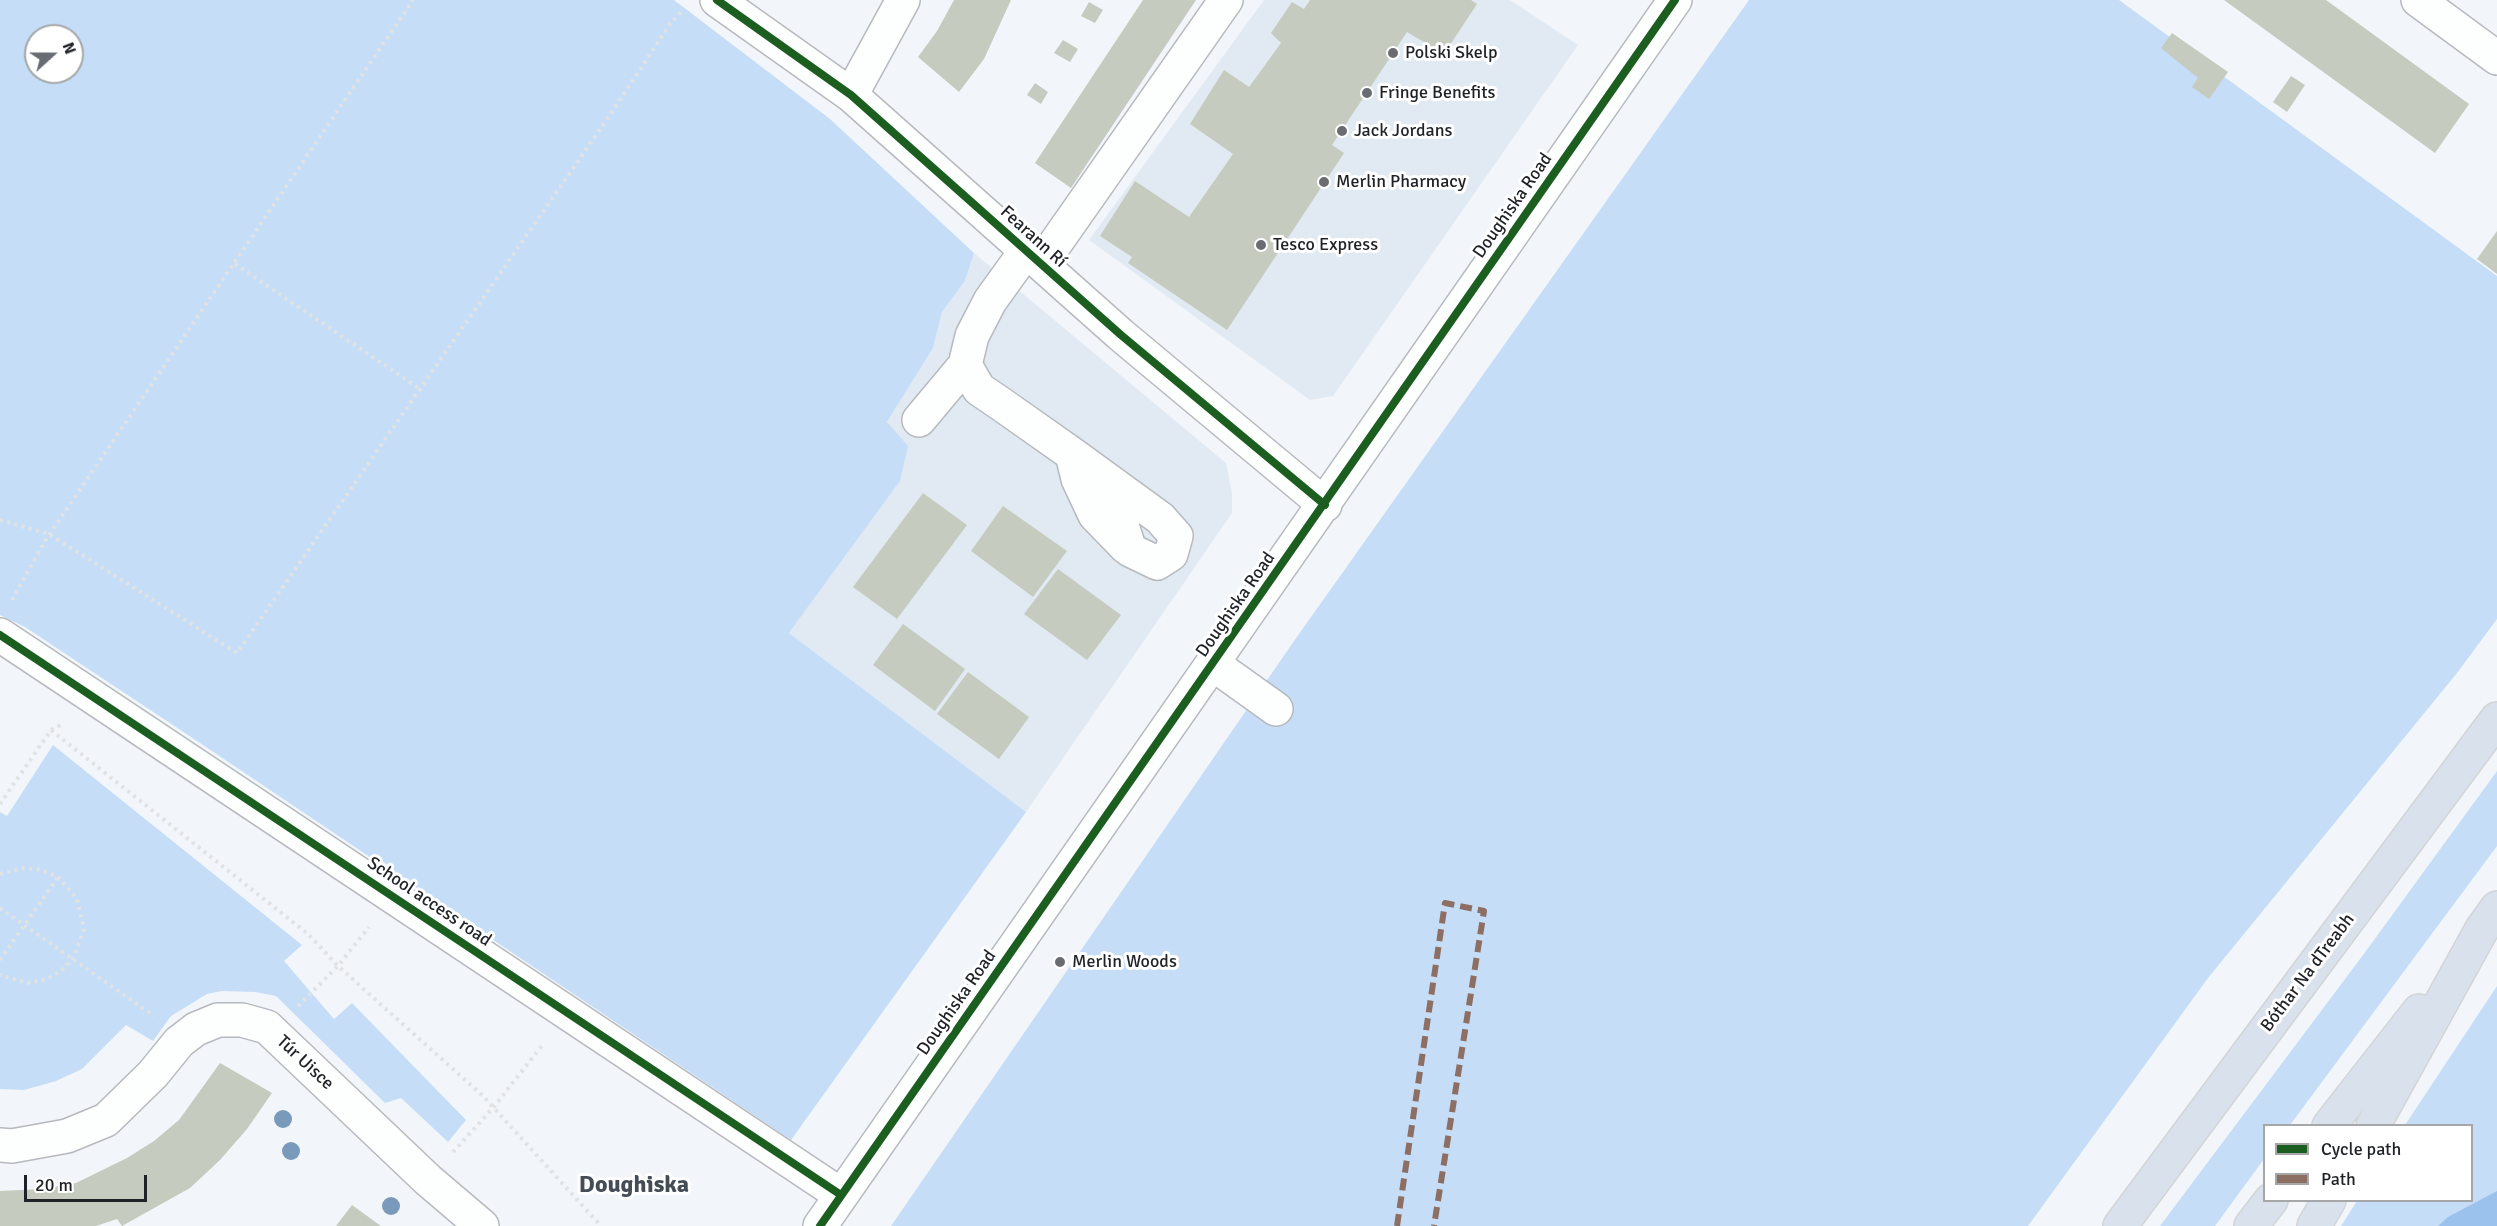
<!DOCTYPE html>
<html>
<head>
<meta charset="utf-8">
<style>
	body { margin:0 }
	#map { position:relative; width:2497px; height:1226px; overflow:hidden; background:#f2f6fb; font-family:Signika,sans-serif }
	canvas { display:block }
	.legend { position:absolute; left:2263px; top:1124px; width:210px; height:78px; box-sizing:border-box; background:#fff; border:2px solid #a5a7a8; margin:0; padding:8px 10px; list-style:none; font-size:18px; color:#1f2226 }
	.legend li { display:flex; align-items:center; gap:12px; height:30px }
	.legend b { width:30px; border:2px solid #a5a7a8 }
	.north { position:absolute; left:24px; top:24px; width:60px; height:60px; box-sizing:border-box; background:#fff; border:2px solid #a5a7a8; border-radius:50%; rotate:69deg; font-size:16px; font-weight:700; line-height:24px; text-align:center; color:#1f2226 }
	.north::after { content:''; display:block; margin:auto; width:21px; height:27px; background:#696c71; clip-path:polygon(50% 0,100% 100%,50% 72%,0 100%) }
	.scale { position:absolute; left:24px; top:1175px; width:123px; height:27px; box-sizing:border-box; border:3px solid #1f2226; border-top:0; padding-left:8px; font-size:18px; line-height:21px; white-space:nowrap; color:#1f2226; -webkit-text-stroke:4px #fff; paint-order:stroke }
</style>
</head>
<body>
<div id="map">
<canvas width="2497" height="1226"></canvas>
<ul class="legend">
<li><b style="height:8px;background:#1b5e20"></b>Cycle path</li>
<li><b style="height:8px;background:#8d6e63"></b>Path</li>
</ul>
<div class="north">N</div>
<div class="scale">20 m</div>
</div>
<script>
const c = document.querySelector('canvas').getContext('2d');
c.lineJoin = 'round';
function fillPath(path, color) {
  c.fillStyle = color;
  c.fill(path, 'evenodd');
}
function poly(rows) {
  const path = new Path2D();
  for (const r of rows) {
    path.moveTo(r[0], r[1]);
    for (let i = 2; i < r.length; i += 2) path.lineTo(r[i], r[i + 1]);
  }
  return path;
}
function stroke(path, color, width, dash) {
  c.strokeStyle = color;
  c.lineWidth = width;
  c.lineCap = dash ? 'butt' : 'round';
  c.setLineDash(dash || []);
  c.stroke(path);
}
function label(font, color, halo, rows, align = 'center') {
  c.font = font + ' Signika,sans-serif';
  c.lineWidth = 6;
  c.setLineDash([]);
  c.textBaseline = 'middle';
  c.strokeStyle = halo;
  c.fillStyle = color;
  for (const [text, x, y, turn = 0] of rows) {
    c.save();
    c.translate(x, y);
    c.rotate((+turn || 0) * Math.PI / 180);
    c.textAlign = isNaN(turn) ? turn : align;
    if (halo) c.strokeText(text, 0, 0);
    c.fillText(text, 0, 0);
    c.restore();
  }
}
const built = poly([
	[1264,0,1510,0,1578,45,1333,396,1310,400,1089,240],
	[974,253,1226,463,1232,493,1232,513,1026,812,789,633,900,481,887,422,933,348,942,312,965,281]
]);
const green = poly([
	[0,0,674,0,830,119,974,253,965,281,942,312,933,348,887,422,908,446,900,481,789,633,1026,812,791,1140,206,747,25,627,0,615],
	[36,36,72,36,72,72,36,72],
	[1749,0,2119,0,2497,276,2497,619,2457,673,2208,978,2028,1226,891,1226,1294,641],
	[53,745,302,945,284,961,334,1019,352,1003,466,1120,448,1142,401,1098,385,1103,276,996,255,992,222,991,207,994,171,1016,153,1041,126,1025,82,1069,56,1081,24,1090,0,1089,0,812,7,816],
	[2497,771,2497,846,2290,1125,2264,1126,2264,1159,2215,1226,2160,1226,2366,951],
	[2497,986,2497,1226,2341,1226,2357,1201,2472,1200,2472,1126,2405,1125]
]);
const water = poly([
	[2497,1191,2497,1226,2438,1226,2448,1217]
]);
const building = poly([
	[954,0,1011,0,984,59,959,92,918,57,937,31],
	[1143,0,1196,0,1071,188,1035,163],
	[1310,0,1471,0,1477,4,1444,54,1407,32,1332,145,1344,153,1227,330,1128,263,1132,257,1100,236,1135,181,1189,217,1233,154,1190,124,1224,70,1249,87,1281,43,1271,33,1292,2,1304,9],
	[2224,0,2326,0,2469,104,2435,153],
	[1089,2,1103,10,1095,23,1081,16],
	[2172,33,2228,72,2209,99,2192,87,2198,78,2161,48],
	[1063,40,1078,49,1070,62,1054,53],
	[2291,76,2305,85,2287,112,2273,102],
	[1035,83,1048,92,1041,104,1027,95],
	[2497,231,2497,274,2477,259],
	[923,493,967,525,897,619,853,587],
	[1003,506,1067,551,1033,597,971,551],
	[1058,569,1121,615,1087,660,1024,614],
	[903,624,965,669,935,711,873,665],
	[968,672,1029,717,999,759,937,714],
	[220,1063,272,1093,247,1129,220,1160,190,1188,122,1226,117,1219,96,1226,0,1226,0,1191,42,1189,76,1183,127,1158,154,1141,179,1120],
	[352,1205,381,1226,336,1226]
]);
const path = poly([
	[235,264,420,389],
	[0,520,49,534,237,653,610,115,670,24,681,12],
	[12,600,45,541,413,0],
	[51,730,63,724],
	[0,804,51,730,308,934,338,966,483,1096,601,1226],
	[0,874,23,868,41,870,58,877,77,899,84,929,74,957,61,971,45,980,27,983,0,975],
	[0,908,154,1016],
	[0,960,58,877],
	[298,1006,338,966,369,927],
	[453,1152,493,1108,544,1043]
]);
const minor = poly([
	[717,0,851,95,1121,335,1325,505],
	[2418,0,2497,58],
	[851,95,903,0],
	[1026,251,990,301,972,336,965,365,979,389,1001,404,1072,454,1160,518,1176,536,1171,554,1157,563,1130,550,1118,513,1116,486],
	[1041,264,1226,0],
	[919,420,965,365],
	[1072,454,1078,479,1095,515,1126,547],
	[0,635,841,1195],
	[1213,664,1276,709],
	[0,1145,12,1146,67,1136,106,1120,153,1074,179,1042,196,1029,218,1020,242,1020,267,1027,428,1180,482,1226],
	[820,1226,1675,0]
]);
const highway = poly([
	[2329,1126,2419,1011],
	[2373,1126,2482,929,2497,908],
	[2120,1226,2497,719],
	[2251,1226,2271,1200],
	[2314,1226,2329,1200]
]);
const quiet = poly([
	[1397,1226,1445,903,1484,911,1434,1226]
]);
const cycleway = poly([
	[717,0,851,95,1121,335,1325,505],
	[0,635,841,1195],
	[820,1226,1675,0]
]);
const trees = [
	[283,1119],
	[291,1151],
	[391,1206]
];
const markers = [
	[1393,53,6,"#696c71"],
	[1367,93,6,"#696c71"],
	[1342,131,6,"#696c71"],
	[1324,182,6,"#696c71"],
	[1261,245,6,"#696c71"],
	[1060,962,6,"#696c71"]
];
const poiNames = [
	["Polski Skelp",1405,53],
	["Fringe Benefits",1379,93],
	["Jack Jordans",1354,131],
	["Merlin Pharmacy",1336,182],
	["Tesco Express",1273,245],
	["Merlin Woods",1072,962]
];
const streetNames = [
	["Doughiska Road",1513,206,-55],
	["Fearann Rí",1033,237,42],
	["Doughiska Road",1236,605,-55],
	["School access road",429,902,34],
	["Bóthar Na dTreabh",2308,973,-53],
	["Doughiska Road",957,1003,-55],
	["Túr Uisce",305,1063,43]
];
const districtNames = [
	["Doughiska",634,1186]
];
fillPath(built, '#e1eaf3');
fillPath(green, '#c5ddf7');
fillPath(water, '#9ac2ec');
fillPath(building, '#c5cbbe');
stroke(minor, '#b6b9bd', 36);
stroke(highway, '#d2d4d6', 36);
stroke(path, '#e0e2e3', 4, [3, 4.5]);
stroke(minor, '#fdfefe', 33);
stroke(highway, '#d9e2ec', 33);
stroke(quiet, '#8d6e63', 6, [12, 6]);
stroke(cycleway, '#1b5e20', 8);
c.fillStyle = '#799aba';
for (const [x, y] of trees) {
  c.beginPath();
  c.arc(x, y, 9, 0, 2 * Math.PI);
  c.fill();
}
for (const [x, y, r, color] of markers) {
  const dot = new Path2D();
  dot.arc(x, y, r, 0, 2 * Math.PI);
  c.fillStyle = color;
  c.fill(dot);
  stroke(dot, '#fff', 2);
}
label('18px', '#1f2226', '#fff', poiNames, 'left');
label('18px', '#1f2226', '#fff', streetNames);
label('bold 24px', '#444c55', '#fff', districtNames);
</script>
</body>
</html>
